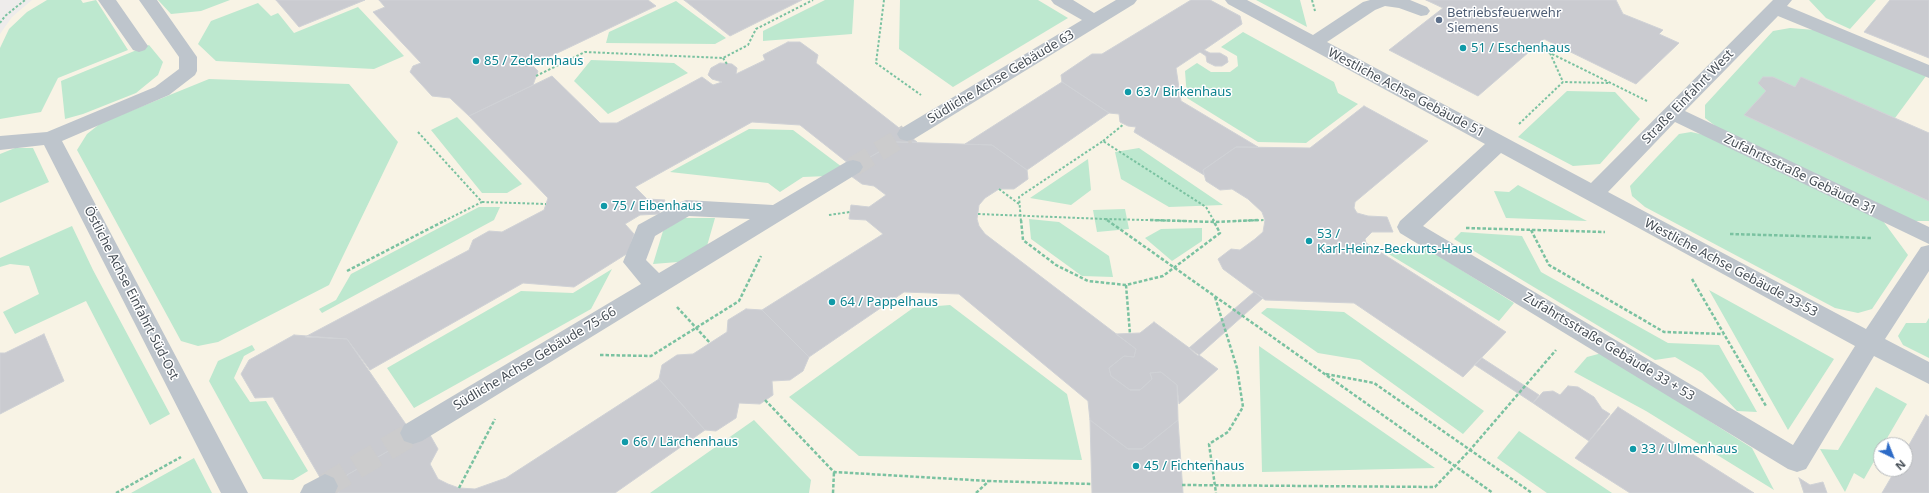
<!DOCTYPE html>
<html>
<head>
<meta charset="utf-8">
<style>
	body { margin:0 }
	#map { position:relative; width:1929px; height:493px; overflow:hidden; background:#eeeceb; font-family:"Noto Sans",sans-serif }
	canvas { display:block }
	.north { position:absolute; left:1873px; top:437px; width:40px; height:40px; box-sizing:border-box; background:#fff; border:1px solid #b5b8bb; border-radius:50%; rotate:137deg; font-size:11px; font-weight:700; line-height:16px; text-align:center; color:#464e56 }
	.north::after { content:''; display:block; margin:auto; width:14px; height:18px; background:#2d6bc7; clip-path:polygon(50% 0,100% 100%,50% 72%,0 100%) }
</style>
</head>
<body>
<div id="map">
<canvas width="1929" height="493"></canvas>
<div class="north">N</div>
</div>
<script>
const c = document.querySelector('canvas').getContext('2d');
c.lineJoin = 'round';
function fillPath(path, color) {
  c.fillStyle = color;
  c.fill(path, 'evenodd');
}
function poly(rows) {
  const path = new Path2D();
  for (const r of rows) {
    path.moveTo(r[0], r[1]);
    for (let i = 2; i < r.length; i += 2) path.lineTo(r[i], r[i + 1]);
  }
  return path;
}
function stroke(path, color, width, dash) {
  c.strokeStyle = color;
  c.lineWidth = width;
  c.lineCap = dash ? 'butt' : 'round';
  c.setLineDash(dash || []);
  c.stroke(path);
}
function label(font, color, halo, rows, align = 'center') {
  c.font = font + ' "Noto Sans",sans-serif';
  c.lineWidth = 3;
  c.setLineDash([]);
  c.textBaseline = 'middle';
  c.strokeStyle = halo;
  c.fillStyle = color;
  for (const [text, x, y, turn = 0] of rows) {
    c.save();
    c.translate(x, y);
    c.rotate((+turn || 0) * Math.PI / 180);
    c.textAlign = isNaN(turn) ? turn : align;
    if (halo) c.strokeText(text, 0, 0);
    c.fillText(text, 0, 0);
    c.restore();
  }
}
const commercial = poly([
	[32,0,1929,0,1929,493,0,493,0,34,12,17],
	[1881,445,1905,445,1905,469,1881,469]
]);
const green = poly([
	[47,0,81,0,83,3,96,0,128,50,58,78,41,112,0,119,0,48,9,29,27,12],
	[158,0,230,0,201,11,171,14],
	[825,0,854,0,852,34,763,41,763,31],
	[900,0,1038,0,1068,18,953,87,899,49],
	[1256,0,1300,0,1307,27],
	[1809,0,1876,0,1850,29,1826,18],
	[676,1,726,38,715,44,606,43,609,32],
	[258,3,271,16,278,13,294,33,358,7,404,56,374,69,216,61,198,44,211,21],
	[1790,28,1815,30,1926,76,1895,118,1801,78,1795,87,1773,77,1766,91,1744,115,1929,201,1929,221,1914,221,1718,128,1705,118,1705,105,1773,31],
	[1243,32,1334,82,1338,93,1358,104,1306,143,1258,142,1187,98,1185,71,1197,63,1211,72,1230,72,1238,66,1237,56,1221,47],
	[149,45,163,62,158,75,136,93,83,114,65,119,61,81],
	[591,60,674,63,688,73,608,114,574,81],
	[209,79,349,84,398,142,329,285,218,342,198,346,181,341,77,150,87,134,101,123],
	[1567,91,1615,92,1640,119,1600,164,1573,166,1518,137],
	[457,117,522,184,507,193,482,193,431,130],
	[749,129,793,130,842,167,828,176,803,177,780,192,768,183,670,172],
	[1691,132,1709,136,1883,221,1908,255,1872,309,1858,313,1835,308,1645,207,1632,196,1630,186,1656,158,1679,134],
	[15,148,33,148,49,182,0,203,0,154],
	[1139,148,1223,205,1169,207,1121,179,1115,152],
	[1088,159,1091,190,1071,205,1030,198],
	[1518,185,1587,221,1506,218,1494,191,1509,192],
	[479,207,500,207,494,220,322,313,319,309,336,300,351,274],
	[1125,209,1129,229,1097,232,1093,210],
	[684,218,715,218,703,260,653,264,663,231],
	[1029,219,1059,222,1109,256,1113,277,1082,276,1031,239],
	[72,226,93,270,170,414,150,425,86,301,15,334,3,312,39,294,29,266,10,264,0,267,0,258],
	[1202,228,1202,241,1172,261,1145,238,1161,229],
	[1461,232,1522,236,1541,272,1668,343,1719,345,1757,412,1737,411,1702,373,1675,357,1655,360,1454,239],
	[1423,246,1514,303,1499,321,1382,250],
	[612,269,591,309,414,408,387,368,521,291,573,293],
	[1709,290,1834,359,1788,430],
	[950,305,1067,394,1082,460,859,456,789,397,913,308],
	[1267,308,1344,312,1484,411,1463,434,1360,360,1318,353,1261,313],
	[1929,318,1929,358,1903,345,1898,336,1906,323,1926,323],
	[252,345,255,350,244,356,234,378,250,402,266,401,308,471,293,480,263,479,209,381,218,361],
	[1259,346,1435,468,1262,472],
	[1602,353,1752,448,1774,490,1646,411,1574,372,1587,357],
	[1876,387,1907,404,1883,445,1881,445,1881,449,1864,479,1854,473,1845,492,1820,449,1838,450],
	[754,420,811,480,809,493,650,493],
	[1519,431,1612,493,1547,493,1497,458],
	[194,458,212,493,131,493]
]);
const building = poly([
	[276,0,365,0,299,27,276,0],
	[379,0,648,0,656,6,547,58,535,57,531,64,538,71,533,85,469,116,450,98,432,96,410,72,413,66,421,63,373,12,385,7,379,0],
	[684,0,802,0,730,36,684,0],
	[1191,0,1210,0,1240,16,1242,24,1204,50,1210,53,1220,53,1227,57,1228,62,1222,66,1215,66,1207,62,1206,56,1200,52,1176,68,1181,101,1258,147,1236,147,1203,170,1204,175,1134,132,1136,127,1128,126,1120,122,1119,114,1109,113,1062,82,1061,75,1092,54,1102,54,1191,0],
	[1426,0,1616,0,1623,14,1663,30,1659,34,1679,43,1636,84,1544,39,1478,96,1389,50,1443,8,1426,0],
	[1890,0,1929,0,1929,58,1864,32,1890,0],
	[788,42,800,42,818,55,816,63,917,142,896,142,853,167,800,125,752,122,635,187,647,199,665,200,659,214,640,215,625,224,634,234,628,253,574,287,523,283,370,370,347,339,305,337,469,250,473,240,489,231,502,232,544,210,548,198,469,116,552,76,600,123,617,123,702,77,713,85,722,82,712,79,708,75,711,68,720,63,732,64,737,68,736,74,765,60,763,55,788,42],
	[1763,77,1773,77,1795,87,1801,77,1929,133,1929,201,1744,115,1766,91,1758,83,1763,77],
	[1062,82,1109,113,1027,170,992,145,965,144,1062,82],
	[1364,106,1428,141,1355,202,1354,208,1357,213,1368,216,1387,217,1393,232,1372,232,1365,239,1366,243,1506,332,1463,377,1354,303,1265,300,1223,269,1218,259,1231,249,1240,250,1255,239,1263,232,1265,220,1262,212,1248,199,1232,189,1220,190,1206,181,1203,170,1236,147,1310,148,1364,106],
	[896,142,992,145,1027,170,1028,179,1014,189,999,189,985,198,979,205,977,219,979,226,985,234,1136,349,1134,357,1124,356,1109,368,1111,376,1130,390,1140,390,1152,379,1150,373,1161,372,1177,385,1178,420,1142,449,1128,449,1090,420,1088,401,959,294,904,292,809,357,762,310,883,234,866,220,849,219,851,205,869,207,886,195,874,186,862,184,851,176,853,167,896,142],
	[1254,292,1263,298,1198,356,1189,348,1254,292],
	[746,309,762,310,809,357,803,371,790,380,772,381,773,395,760,404,739,403,736,418,716,431,705,430,659,379,662,365,677,355,693,354,727,332,728,320,746,309],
	[1154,322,1218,369,1179,404,1177,385,1161,372,1150,373,1152,379,1140,390,1130,390,1111,376,1109,368,1124,356,1134,357,1136,349,1116,334,1140,333,1154,322],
	[44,334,64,381,0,414,0,353,5,353,44,334],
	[294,335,347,339,414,436,347,475,338,493,330,493,325,486,273,397,255,398,241,374,249,360,294,335],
	[1482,358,1539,395,1533,403,1475,365,1482,358],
	[659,379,705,430,615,493,338,493,347,475,414,436,430,435,438,449,430,464,438,479,448,484,459,488,475,489,506,478,659,379],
	[1568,386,1578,387,1594,397,1602,409,1610,414,1589,441,1533,403,1543,392,1553,391,1560,395,1568,386],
	[1618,407,1754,493,1630,493,1575,458,1618,407],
	[1926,415,1929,417,1929,493,1882,493,1896,469,1905,469,1905,452,1926,415],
	[1090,420,1128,449,1142,449,1178,420,1183,493,1092,493,1090,420],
	[1799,478,1810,485,1823,482,1827,493,1804,493,1799,478]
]);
const minorTunnelFar1 = poly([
	[853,167,907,134]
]);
const minorTunnel = poly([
	[325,486,413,433]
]);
const pathFar1 = poly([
	[884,0,876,63,921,95],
	[1312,0,1315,11],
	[0,23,5,16,25,0],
	[1536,46,1647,101],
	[1550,53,1563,82],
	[723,58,727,64],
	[536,76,585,52,723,58,748,45,756,29,813,0],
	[1519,124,1563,82,1609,83],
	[418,132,482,202,444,221],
	[1103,141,1124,124],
	[999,189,1019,204],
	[482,202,546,204],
	[978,214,1105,219,1108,221],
	[829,215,850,212],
	[1105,219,1187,221],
	[1021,221,1019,197,1103,141,1206,207,1214,221],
	[1234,221,1265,220]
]);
const path = poly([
	[1021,220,1023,240,1056,265,1088,281,1126,285,1163,276,1220,233,1213,220],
	[1107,220,1493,493],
	[1150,220,1215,222,1259,220],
	[1466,228,1605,232],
	[1531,230,1549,265,1664,332,1724,334],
	[1730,234,1871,238],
	[347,271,446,220],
	[1692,279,1766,406],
	[1126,285,1130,334],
	[1215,297,1237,368,1243,407,1228,432,1209,444,1216,493],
	[677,307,710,343],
	[600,355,651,356,739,301,761,256],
	[1326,374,1374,383,1532,493],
	[765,400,834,472,989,481],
	[1182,485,1435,487,1470,450,1556,350],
	[459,488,495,419],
	[116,493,181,457],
	[833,493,834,472],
	[976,493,989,481,1092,484]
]);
const minor = poly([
	[98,0,116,0,148,46,145,50,139,52,133,50,98,0],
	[139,0,157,0,197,57,197,71,195,75,169,95,62,141,248,493,221,493,44,145,0,150,0,136,47,132,155,87,179,69,179,57,139,0],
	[1051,0,1073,0,1094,13,1116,0,1137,0,1134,4,914,139,907,141,900,139,897,134,900,129,1082,20,1054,4,1051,0],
	[1225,0,1247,0,1313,35,1363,2,1370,0,1410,0,1427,7,1430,11,1427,15,1421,16,1399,8,1385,6,1375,10,1327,42,1591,183,1773,0,1792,0,1787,6,1929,65,1929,78,1778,16,1685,111,1929,227,1929,244,1675,122,1608,192,1866,329,1921,247,1929,245,1929,271,1885,339,1929,362,1929,384,1874,356,1806,469,1797,472,1788,469,1400,233,1397,227,1400,221,1485,144,1228,4,1225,0],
	[1501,153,1855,346,1793,445,1423,226,1501,153],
	[853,160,860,162,863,167,860,172,422,441,413,444,404,441,400,433,404,425,641,284,623,262,638,225,678,203,686,200,773,205,846,162,853,160],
	[689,216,750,219,659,273,646,260,655,236,689,216],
	[325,474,334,478,338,486,335,493,300,493,304,485,325,474]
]);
const markers = [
	[1439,20,4,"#5c6f8a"],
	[1463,48,4,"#0f9aa8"],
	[476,61,4,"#0f9aa8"],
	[1128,92,4,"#0f9aa8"],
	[604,206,4,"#0f9aa8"],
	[1309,241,4,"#0f9aa8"],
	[832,302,4,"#0f9aa8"],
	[625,442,4,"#0f9aa8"],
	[1633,449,4,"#0f9aa8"],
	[1136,466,4,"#0f9aa8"]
];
const serviceNames = [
	["Betriebsfeuerwehr",1447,13],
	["Siemens",1447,28]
];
const cultureNames = [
	["51 / Eschenhaus",1471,48],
	["85 / Zedernhaus",484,61],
	["63 / Birkenhaus",1136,92],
	["75 / Eibenhaus",612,206],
	["53 /",1317,234],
	["Karl-Heinz-Beckurts-Haus",1317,249],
	["64 / Pappelhaus",840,302],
	["66 / Lärchenhaus",633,442],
	["33 / Ulmenhaus",1641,449],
	["45 / Fichtenhaus",1144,466]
];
const streetNames = [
	["Südliche Achse Gebäude 63",1001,77,-31],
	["Westliche Achse Gebäude 51",1406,93,28],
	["Straße Einfahrt West",1688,97,-46],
	["Zufahrtsstraße Gebäude 31",1800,175,26],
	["Westliche Achse Gebäude 33-53",1731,268,28],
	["Östliche Achse Einfahrt Süd-Ost",131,293,63],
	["Zufahrtsstraße Gebäude 33 + 53",1609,347,31],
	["Südliche Achse Gebäude 75-66",535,359,-31]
];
fillPath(commercial, '#f8f3e5');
fillPath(green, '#bde8cf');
fillPath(building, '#cacbd0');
stroke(building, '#d0d2d6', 1);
stroke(minorTunnelFar1, '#cccccd', 20, [20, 10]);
stroke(minorTunnel, '#cccccd', 24, [24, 12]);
stroke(pathFar1, '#7ac2a1', 2, [2.5, 2]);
stroke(path, '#7ac2a1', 2.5, [3.5, 2]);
fillPath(minor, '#bec5cc');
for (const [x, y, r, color] of markers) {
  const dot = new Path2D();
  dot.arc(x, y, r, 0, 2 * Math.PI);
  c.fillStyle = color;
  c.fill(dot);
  stroke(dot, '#fff', 1.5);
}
label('13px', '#4e5e75', '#fff', serviceNames, 'left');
label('13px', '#0d838f', '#fff', cultureNames, 'left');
label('13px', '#464e56', '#fff', streetNames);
</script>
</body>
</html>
